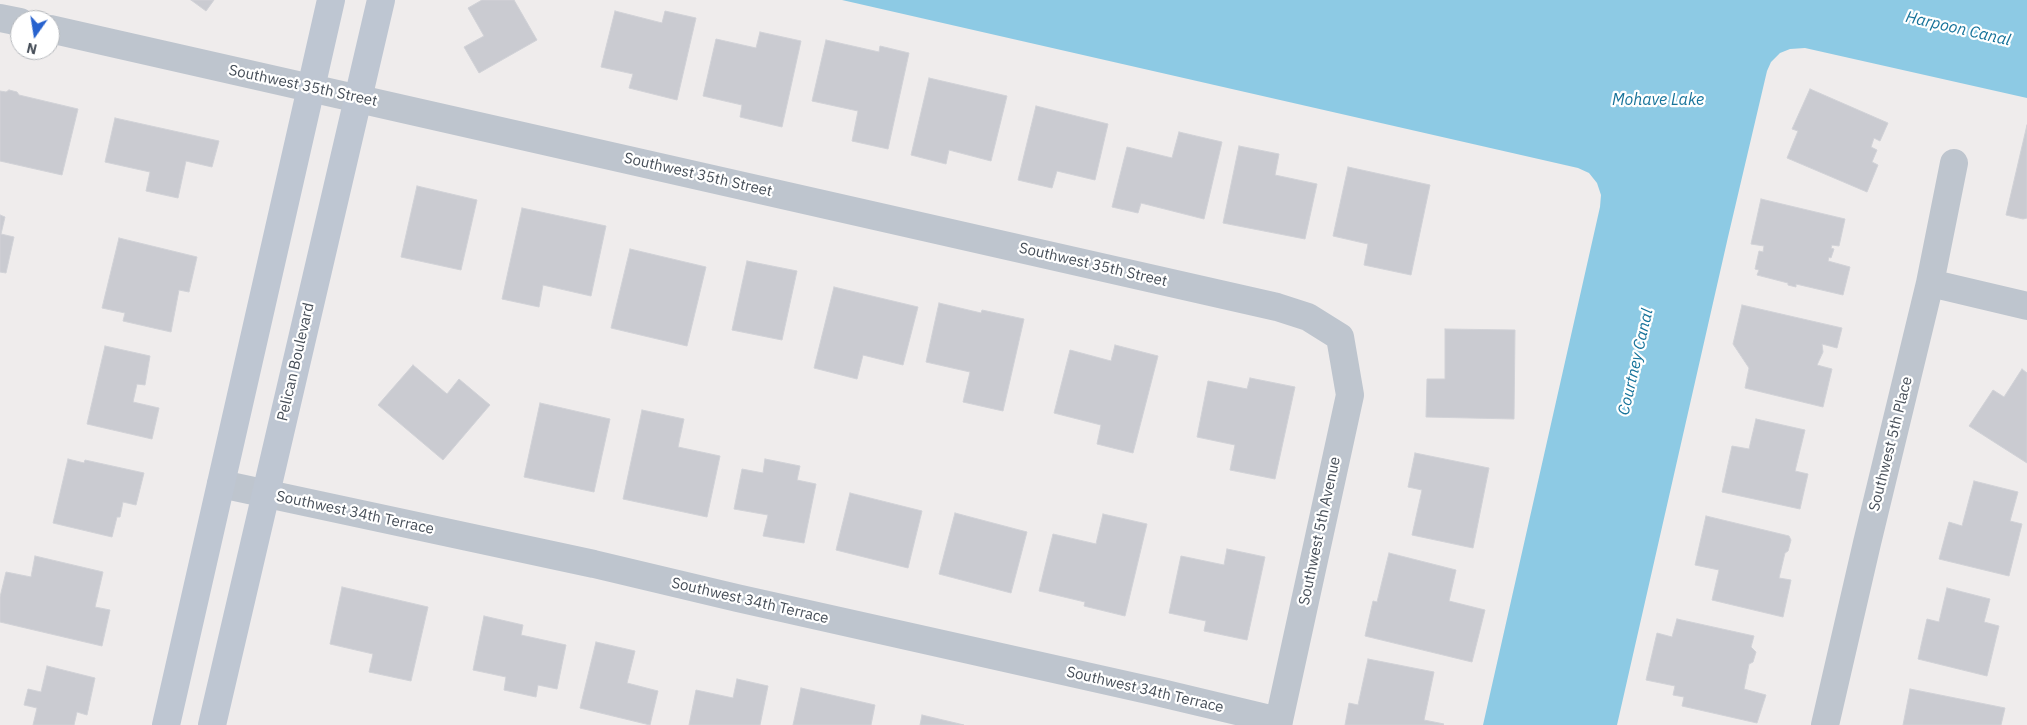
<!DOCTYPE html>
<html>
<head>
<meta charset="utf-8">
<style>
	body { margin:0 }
	#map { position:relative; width:2027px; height:725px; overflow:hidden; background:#efecec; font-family:"IBM Plex Sans",sans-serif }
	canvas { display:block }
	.north { position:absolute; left:10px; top:10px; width:50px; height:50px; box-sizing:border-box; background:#fff; border:1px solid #b5b8bc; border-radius:50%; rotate:193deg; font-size:14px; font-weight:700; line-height:20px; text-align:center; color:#464e58 }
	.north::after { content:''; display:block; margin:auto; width:18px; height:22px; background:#2762ce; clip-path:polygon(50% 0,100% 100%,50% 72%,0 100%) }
</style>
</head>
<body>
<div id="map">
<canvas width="2027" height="725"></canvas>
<div class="north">N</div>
</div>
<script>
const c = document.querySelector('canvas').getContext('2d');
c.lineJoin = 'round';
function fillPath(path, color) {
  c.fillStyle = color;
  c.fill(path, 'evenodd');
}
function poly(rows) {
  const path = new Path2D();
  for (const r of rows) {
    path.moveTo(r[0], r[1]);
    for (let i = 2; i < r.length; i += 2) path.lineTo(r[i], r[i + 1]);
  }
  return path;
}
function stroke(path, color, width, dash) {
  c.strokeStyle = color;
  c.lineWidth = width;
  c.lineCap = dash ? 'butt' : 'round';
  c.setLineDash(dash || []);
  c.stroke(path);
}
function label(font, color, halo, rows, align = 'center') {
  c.font = font + ' "IBM Plex Sans",sans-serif';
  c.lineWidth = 4.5;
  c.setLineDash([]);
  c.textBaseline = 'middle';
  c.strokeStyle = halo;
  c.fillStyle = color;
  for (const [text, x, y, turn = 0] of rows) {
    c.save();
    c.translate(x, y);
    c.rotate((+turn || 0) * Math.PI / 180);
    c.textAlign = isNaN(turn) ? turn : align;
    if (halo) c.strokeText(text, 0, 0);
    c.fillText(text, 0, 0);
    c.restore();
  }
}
const water = poly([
	[842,0,2027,0,2027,98,1805,48,1790,49,1780,53,1771,62,1767,71,1728,237,1617,725,1483,725,1600,207,1601,195,1597,183,1589,173,1578,168]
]);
const building = poly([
	[191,0,214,0,206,11,191,0],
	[482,0,514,0,537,40,479,73,464,47,484,36,468,8,482,0],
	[615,11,662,23,665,11,696,18,677,100,629,88,633,74,601,67,615,11],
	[760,32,801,41,782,127,740,117,742,105,703,96,716,39,756,48,760,32],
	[826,40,879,52,880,46,909,53,888,149,852,141,858,111,812,101,826,40],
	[929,78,1007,96,991,161,949,150,946,164,911,155,929,78],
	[1810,89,1888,123,1880,141,1874,138,1871,147,1877,150,1872,162,1878,165,1867,192,1787,158,1798,131,1792,129,1810,89],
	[9,90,17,92,19,95,78,109,62,175,0,161,0,91,6,92,9,90],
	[1036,106,1108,124,1095,180,1057,171,1052,188,1018,180,1036,106],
	[115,118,219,141,212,167,186,161,178,198,146,191,150,172,105,162,115,118],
	[2027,125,2027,218,2023,219,2006,215,2027,125],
	[1179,132,1222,142,1204,219,1141,203,1138,213,1112,207,1127,147,1172,158,1179,132],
	[1239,146,1279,154,1275,175,1317,184,1305,239,1223,223,1239,146],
	[1348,167,1430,185,1411,275,1364,265,1368,244,1333,236,1348,167],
	[417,186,477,200,461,270,401,257,417,186],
	[1761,199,1845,219,1839,246,1832,245,1831,248,1834,249,1831,258,1829,257,1828,261,1850,267,1843,295,1796,284,1796,287,1788,285,1788,283,1757,275,1759,270,1755,269,1759,251,1763,252,1764,246,1751,244,1761,199],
	[522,208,606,226,591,296,543,285,539,307,502,299,522,208],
	[0,215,5,217,1,234,14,237,6,273,0,272,0,215],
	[119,238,197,257,189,292,179,290,171,332,123,321,125,313,102,308,119,238],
	[630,249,706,267,687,346,611,328,630,249],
	[747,261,797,271,782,340,732,330,747,261],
	[834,287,918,307,903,365,863,355,857,379,814,368,834,287],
	[939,303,981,313,982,310,1024,319,1003,411,963,402,970,372,926,362,939,303],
	[1742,305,1842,328,1837,348,1822,344,1823,352,1817,365,1832,369,1823,407,1745,388,1749,368,1733,344,1742,305],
	[1445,329,1515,330,1514,419,1426,417,1427,379,1445,379,1445,329],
	[1115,345,1158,356,1133,453,1097,444,1101,425,1054,413,1070,350,1111,361,1115,345],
	[105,346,150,356,145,385,137,384,133,402,159,408,152,439,87,424,105,346],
	[413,365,447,394,459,379,490,405,443,460,378,405,413,365],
	[2022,369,2027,373,2027,463,1969,426,1993,390,2004,397,2022,369],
	[1250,378,1295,387,1275,479,1230,470,1235,445,1197,437,1208,381,1247,389,1250,378],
	[540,403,610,419,594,492,524,477,540,403],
	[642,410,684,419,678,447,720,456,707,517,623,499,642,410],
	[1756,419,1805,430,1795,471,1808,474,1800,509,1722,492,1732,446,1749,449,1756,419],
	[1415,453,1489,468,1473,548,1412,535,1422,490,1408,487,1415,453],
	[68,459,84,463,85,460,144,473,136,505,123,502,120,517,117,517,112,537,53,523,68,459],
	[765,459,800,466,797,480,816,484,804,543,763,536,768,515,734,509,742,469,763,473,765,459],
	[1974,481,2018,492,2010,521,2022,524,2009,576,1939,559,1949,522,1962,526,1974,481],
	[850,493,922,511,908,568,836,550,850,493],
	[955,513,1027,532,1011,593,939,574,955,513],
	[1103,514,1147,524,1125,616,1084,606,1085,602,1039,591,1053,534,1096,544,1103,514],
	[1706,516,1789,536,1791,540,1788,551,1785,553,1779,578,1791,580,1783,617,1712,600,1719,570,1695,565,1706,516],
	[1227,549,1265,557,1247,640,1204,631,1206,621,1169,613,1181,556,1224,565,1227,549],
	[1389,553,1456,570,1449,601,1485,610,1472,662,1365,636,1373,601,1377,602,1389,553],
	[35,556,103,572,95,607,110,610,102,646,0,622,0,597,6,572,31,577,35,556],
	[342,587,428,607,411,681,369,672,373,654,330,644,342,587],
	[1947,588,1990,599,1984,622,1999,626,1987,676,1918,659,1927,619,1939,622,1947,588],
	[484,616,523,625,521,635,566,645,557,689,538,685,536,697,504,690,506,677,473,670,484,616],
	[1677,619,1754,636,1751,647,1756,652,1753,662,1749,664,1744,689,1766,695,1757,723,1682,706,1684,697,1673,695,1675,686,1646,680,1657,633,1672,637,1677,619],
	[596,642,635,651,627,683,658,691,650,725,580,708,596,642],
	[1368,659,1434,672,1424,720,1444,724,1443,725,1345,725,1349,703,1358,705,1368,659],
	[47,666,95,678,87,715,77,712,74,725,33,725,37,708,24,705,28,689,41,692,47,666],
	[737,679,768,686,760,725,689,725,696,690,733,698,737,679],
	[801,688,875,705,871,725,793,725,801,688],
	[1910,689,2005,708,2001,725,1903,725,1910,689],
	[922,715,964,725,920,725,922,715]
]);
const street = poly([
	[0,18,20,22],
	[50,29,1277,307,1308,317,1340,337,1350,395,1278,725],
	[1930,283,2027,306],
	[221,484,594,564,737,598,1157,692,1279,721],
	[1825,725,1867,543,1930,283,1954,163]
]);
const secondary = poly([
	[166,725,331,0],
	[212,725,381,0]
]);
const streetNames = [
	["Southwest 35th Street",303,86,12],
	["Southwest 35th Street",698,175,13],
	["Southwest 35th Street",1093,265,13],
	["Pelican Boulevard",296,362,-77],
	["Southwest 5th Place",1891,444,-76],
	["Southwest 34th Terrace",355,513,12],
	["Southwest 5th Avenue",1320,531,-78],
	["Southwest 34th Terrace",750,601,13],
	["Southwest 34th Terrace",1145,690,13]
];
const waterNames = [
	["Harpoon Canal",1958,29,13],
	["Mohave Lake",1658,100],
	["Courtney Canal",1636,362,-77]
];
fillPath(water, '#8dcae4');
fillPath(building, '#cacbd1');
stroke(building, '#d1d2d7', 1);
stroke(street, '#bec5ce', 28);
stroke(secondary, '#bec6d2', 28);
label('15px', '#464e58', '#fff', streetNames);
label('italic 16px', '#17739a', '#fff', waterNames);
</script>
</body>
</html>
